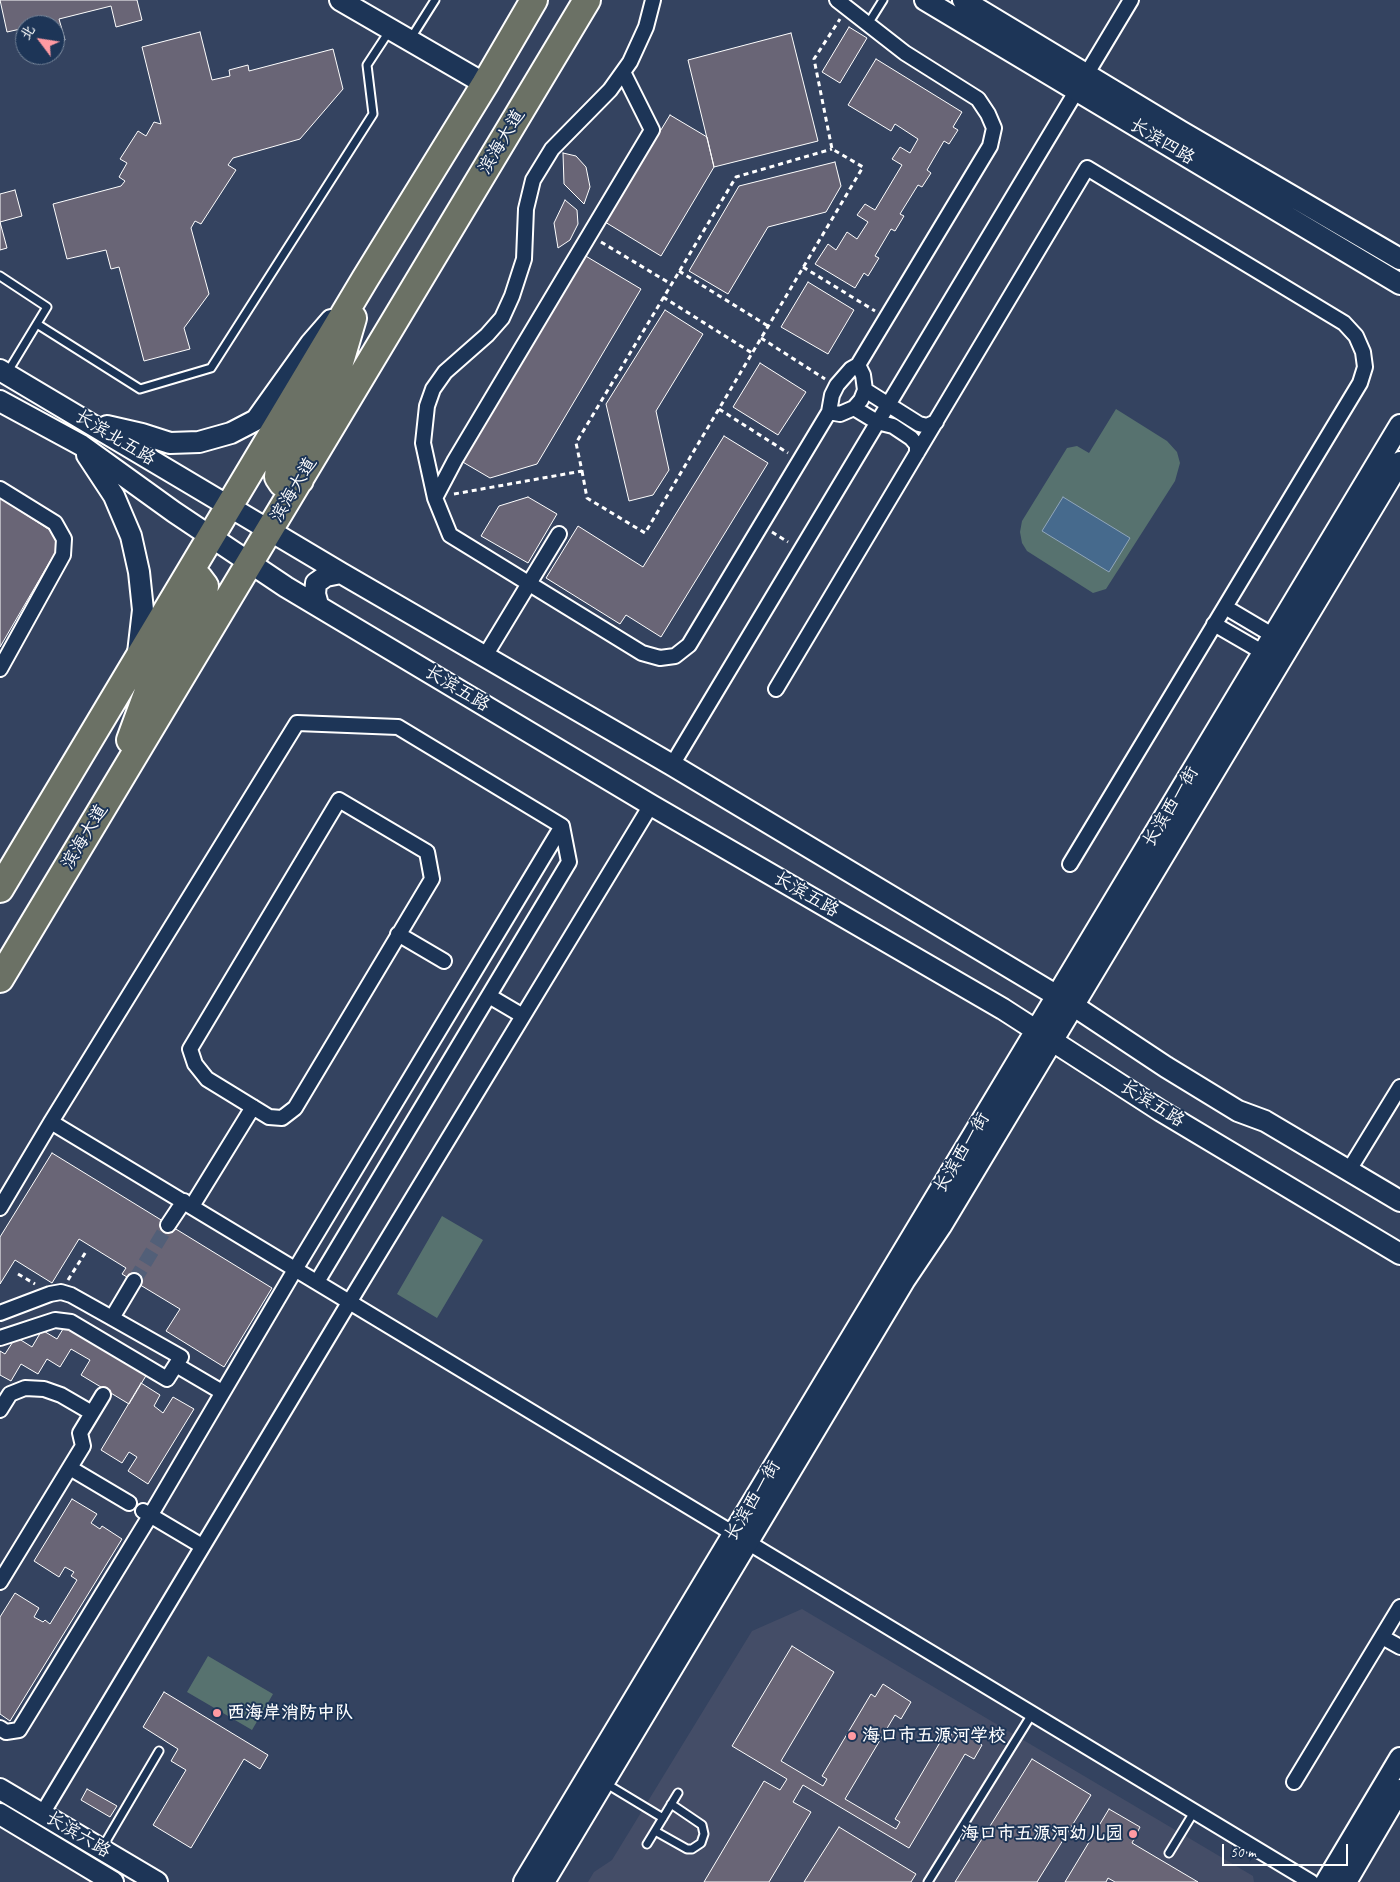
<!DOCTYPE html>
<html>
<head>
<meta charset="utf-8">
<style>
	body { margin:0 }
	#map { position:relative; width:1400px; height:1882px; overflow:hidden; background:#344360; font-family:Caveat,"LXGW WenKai TC",sans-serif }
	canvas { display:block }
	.north { position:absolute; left:15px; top:15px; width:50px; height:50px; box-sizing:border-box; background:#1d3557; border:1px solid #77869a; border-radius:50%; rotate:301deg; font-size:14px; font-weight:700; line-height:20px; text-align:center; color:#fff }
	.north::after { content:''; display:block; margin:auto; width:18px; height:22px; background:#ff9aa2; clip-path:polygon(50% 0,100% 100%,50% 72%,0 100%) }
	.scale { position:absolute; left:1222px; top:1844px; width:126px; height:22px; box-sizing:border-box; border:2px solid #fff; border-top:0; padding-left:6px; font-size:15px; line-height:18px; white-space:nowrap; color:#fff; -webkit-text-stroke:4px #1d3557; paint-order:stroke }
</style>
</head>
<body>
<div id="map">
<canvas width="1400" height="1882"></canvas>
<div class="north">北</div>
<div class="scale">50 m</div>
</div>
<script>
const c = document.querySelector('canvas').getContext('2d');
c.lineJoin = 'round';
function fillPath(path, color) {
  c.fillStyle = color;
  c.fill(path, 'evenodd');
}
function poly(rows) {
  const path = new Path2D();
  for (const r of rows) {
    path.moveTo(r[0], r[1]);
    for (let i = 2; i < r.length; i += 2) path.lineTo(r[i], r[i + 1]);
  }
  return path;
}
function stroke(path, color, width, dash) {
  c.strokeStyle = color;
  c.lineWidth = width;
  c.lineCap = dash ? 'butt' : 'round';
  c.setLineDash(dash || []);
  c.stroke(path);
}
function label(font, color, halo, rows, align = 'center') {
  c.font = font + ' Caveat,"LXGW WenKai TC",sans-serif';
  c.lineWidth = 4;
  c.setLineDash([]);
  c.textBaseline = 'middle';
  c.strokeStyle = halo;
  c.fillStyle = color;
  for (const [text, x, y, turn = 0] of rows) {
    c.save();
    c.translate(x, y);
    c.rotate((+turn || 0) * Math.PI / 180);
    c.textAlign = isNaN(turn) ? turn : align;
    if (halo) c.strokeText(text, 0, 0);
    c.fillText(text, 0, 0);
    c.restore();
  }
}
const built = poly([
	[802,1609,1253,1876,1254,1882,588,1882,594,1872,612,1860,752,1631]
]);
const green = poly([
	[1116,409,1167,441,1177,452,1180,463,1175,481,1106,589,1093,593,1027,551,1022,543,1020,532,1022,521,1067,448,1077,446,1089,453],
	[442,1216,483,1240,437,1318,397,1294],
	[208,1656,273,1694,252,1730,187,1692]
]);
const water = poly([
	[1063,497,1130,538,1109,572,1042,531,1063,497]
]);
const building = poly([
	[0,0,137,0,142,20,116,27,111,6,59,19,65,40,55,43,55,25,25,25,25,28,7,32,0,0],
	[849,27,867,38,840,83,822,72,849,27],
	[200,32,212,80,230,76,229,70,248,65,249,71,333,49,343,89,300,139,233,158,228,165,236,170,201,224,195,221,191,228,209,294,184,328,190,349,144,361,119,267,111,269,106,250,67,259,53,204,121,186,125,181,119,177,127,163,120,159,138,131,146,136,154,122,161,124,142,47,200,32],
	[791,33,818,141,714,167,688,60,791,33],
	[876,59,962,112,953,127,958,130,949,144,944,141,927,170,931,173,922,187,918,185,900,214,904,216,895,231,891,229,875,256,879,258,868,276,864,273,855,288,815,264,828,244,836,250,847,232,857,239,868,222,857,215,865,204,875,210,902,165,892,159,900,147,910,153,918,139,895,124,891,131,848,105,876,59],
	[670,115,707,137,714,167,661,256,605,222,670,115],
	[563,153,576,156,586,167,590,187,584,204,564,184,563,153],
	[835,162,841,186,826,212,768,227,728,294,689,271,739,186,835,162],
	[15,190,22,216,0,222,7,248,0,250,0,194,15,190],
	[565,200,577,210,578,224,570,240,558,248,554,223,565,200],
	[584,255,641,289,537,464,490,478,461,461,584,255],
	[808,282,854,310,828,354,781,327,808,282],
	[665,310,703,334,656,411,669,470,653,495,629,501,606,404,665,310],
	[760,363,806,392,778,435,733,407,760,363],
	[724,436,768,463,661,637,626,615,620,624,546,578,578,526,643,567,724,436],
	[528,497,557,514,528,563,481,536,499,506,528,497],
	[0,498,56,534,59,546,0,647,0,498],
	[52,1153,272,1288,224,1367,166,1331,180,1309,122,1274,126,1268,79,1239,52,1283,15,1260,0,1284,0,1237,52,1153],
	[66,1324,147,1374,129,1404,81,1375,90,1360,71,1349,60,1367,47,1359,38,1374,21,1364,11,1381,0,1375,0,1351,5,1354,16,1337,32,1347,42,1330,57,1339,66,1324],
	[141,1383,160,1395,154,1406,163,1413,173,1397,194,1409,148,1484,128,1471,137,1457,129,1452,122,1463,101,1450,141,1383],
	[72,1499,97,1514,91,1523,100,1529,102,1526,122,1539,10,1721,0,1714,0,1617,15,1593,39,1608,34,1617,43,1622,45,1620,50,1624,77,1580,71,1576,74,1572,65,1567,59,1577,34,1561,72,1499],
	[792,1646,834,1672,781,1761,823,1786,827,1779,822,1776,871,1694,875,1697,883,1684,911,1702,901,1719,895,1715,845,1799,896,1829,900,1822,895,1819,942,1739,947,1742,955,1729,982,1745,974,1759,965,1754,909,1848,803,1785,793,1802,811,1812,769,1882,704,1882,764,1781,780,1790,787,1779,732,1746,792,1646],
	[164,1692,268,1755,260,1769,244,1759,191,1848,153,1825,186,1770,171,1761,178,1749,143,1727,164,1692],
	[1032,1759,1091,1795,1037,1882,955,1882,1032,1759],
	[87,1789,117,1806,110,1817,81,1800,87,1789],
	[1109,1809,1140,1827,1132,1843,1198,1882,1115,1882,1108,1878,1106,1882,1065,1882,1109,1809],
	[839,1827,916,1874,911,1882,804,1882,839,1827]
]);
const streetTunnel = poly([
	[134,1281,168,1225]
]);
const path = poly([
	[601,242,671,284],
	[803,267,875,311],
	[679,271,768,326],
	[663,297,752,353],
	[761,338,825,379],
	[719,409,788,453],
	[582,471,587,498,645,533,863,167,832,149,814,59,840,19],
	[454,494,582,471,576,443,736,177,832,149],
	[772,532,788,542],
	[18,1274,35,1284],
	[68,1280,87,1250]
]);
const lane = poly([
	[868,24,883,0],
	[411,38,435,0],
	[0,276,47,307,7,373],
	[37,324,140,389,211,368,373,114,367,65,390,30],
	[605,1783,663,1818],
	[655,1831,687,1849,692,1849,701,1843,704,1834,702,1825,671,1804],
	[647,1844,678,1793],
	[102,1848,159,1751],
	[1169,1853,1194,1812],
	[928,1882,1032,1714]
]);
const street = poly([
	[653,0,646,27,630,62,610,90,552,149,533,180,526,209,524,259,512,296,502,318,487,335,445,372,433,389,427,406,423,443,435,498,450,535,642,653,660,658,675,656,689,645,829,412,832,395,837,385,851,369,858,365,990,146,994,128,988,114,978,99,905,53,837,0],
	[865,390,919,424,927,426,936,422],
	[854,408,877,422,893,426,911,438,917,445,917,453],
	[829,412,840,414,854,408,861,400,865,390,863,375,858,365],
	[0,489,55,523,64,539,63,555,0,669],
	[435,498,455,460,652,130,623,72],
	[1225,607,1274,636],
	[1214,624,1264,653],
	[485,656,559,534],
	[776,689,1087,168,1344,323,1356,336,1363,352,1365,367,1360,383,1070,864],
	[672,765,1131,0],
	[339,800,427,852,432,879,295,1108,282,1118,269,1117,207,1079,195,1064,190,1049,339,800],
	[398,934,444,961],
	[489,996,523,1016],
	[51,1122,1311,1882],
	[1349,1170,1400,1087],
	[192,1206,253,1107],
	[0,1208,51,1122,297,723,398,727,562,826,569,862,317,1282],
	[168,1225,184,1201],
	[0,1313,50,1294,61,1292,71,1295,112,1318,181,1357,167,1379,71,1322,55,1320,0,1338],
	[112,1318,134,1281],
	[176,1365,222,1392],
	[0,1410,10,1394,25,1388,44,1389,61,1395,92,1413],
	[70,1468,129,1503],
	[143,1511,202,1546],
	[0,1582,83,1446,80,1433,103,1395],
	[1382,1637,1400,1647],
	[0,1728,6,1732,19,1730,150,1516,296,1268,562,826],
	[1294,1782,1400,1607],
	[42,1814,350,1301,651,805]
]);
const secondary = poly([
	[340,0,485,84],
	[925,0,1400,284],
	[963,0,1182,132,1400,259],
	[0,370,341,573,672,765,1074,1006,1166,1067,1238,1111,1265,1121,1400,1201],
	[0,401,81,445,174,512,286,587,651,805,1003,1009,1161,1111,1400,1254],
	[107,426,142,434,170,443,199,442,231,433,256,420,311,343,331,320],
	[87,455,114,496,131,536,139,572,143,610,138,653],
	[318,605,315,594,316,583,326,576,341,573],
	[0,1789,157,1882],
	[0,1814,113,1882],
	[524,1882,1400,425],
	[544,1882,764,1515,904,1281,941,1226,1400,462],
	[1326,1882,1400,1758],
	[1346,1882,1400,1790]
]);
const highway = poly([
	[300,480,288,484,282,483,278,477,279,467,338,369,353,318],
	[130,740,151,683,204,594,205,586,199,578,192,579,182,586],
	[0,889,365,279,485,84,534,0],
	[0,979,587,0]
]);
const markers = [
	[217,1713,5,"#ff9aa2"],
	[852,1736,5,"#ff9aa2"],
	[1133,1834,5,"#ff9aa2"]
];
const streetNames = [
	["滨海大道",502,142,-59],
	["长滨四路",1162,142,31],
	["长滨北五路",115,438,31],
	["滨海大道",294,490,-59],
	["长滨五路",457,689,31],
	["长滨西一街",1171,807,-59],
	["滨海大道",85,837,-59],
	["长滨五路",806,895,30],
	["长滨五路",1152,1104,32],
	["长滨西一街",962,1153,-59],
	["长滨西一街",753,1501,-59],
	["长滨六路",78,1835,31]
];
const poiNames = [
	["西海岸消防中队",227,1713],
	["海口市五源河学校",862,1736],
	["海口市五源河幼儿园",1123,1834,"right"]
];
fillPath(built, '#444d67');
fillPath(green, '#57726f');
fillPath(water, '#466a8d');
stroke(water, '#90a6bb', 1);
fillPath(building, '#696576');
stroke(building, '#fff', 1);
stroke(streetTunnel, '#525f78', 14, [14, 7]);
stroke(lane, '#fff', 11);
stroke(street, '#fff', 18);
stroke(secondary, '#fff', 24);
stroke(highway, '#fff', 30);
stroke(path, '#fff', 3, [5, 4]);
stroke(lane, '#1d3557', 7);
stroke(street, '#1d3557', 14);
stroke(secondary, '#1d3557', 20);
stroke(highway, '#6b7165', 26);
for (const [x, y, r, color] of markers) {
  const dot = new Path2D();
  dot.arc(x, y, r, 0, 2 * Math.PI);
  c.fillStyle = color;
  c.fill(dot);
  stroke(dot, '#1d3557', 2);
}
label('18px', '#fff', '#1d3557', streetNames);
label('bold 18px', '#fff', '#1d3557', poiNames, 'left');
</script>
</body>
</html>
